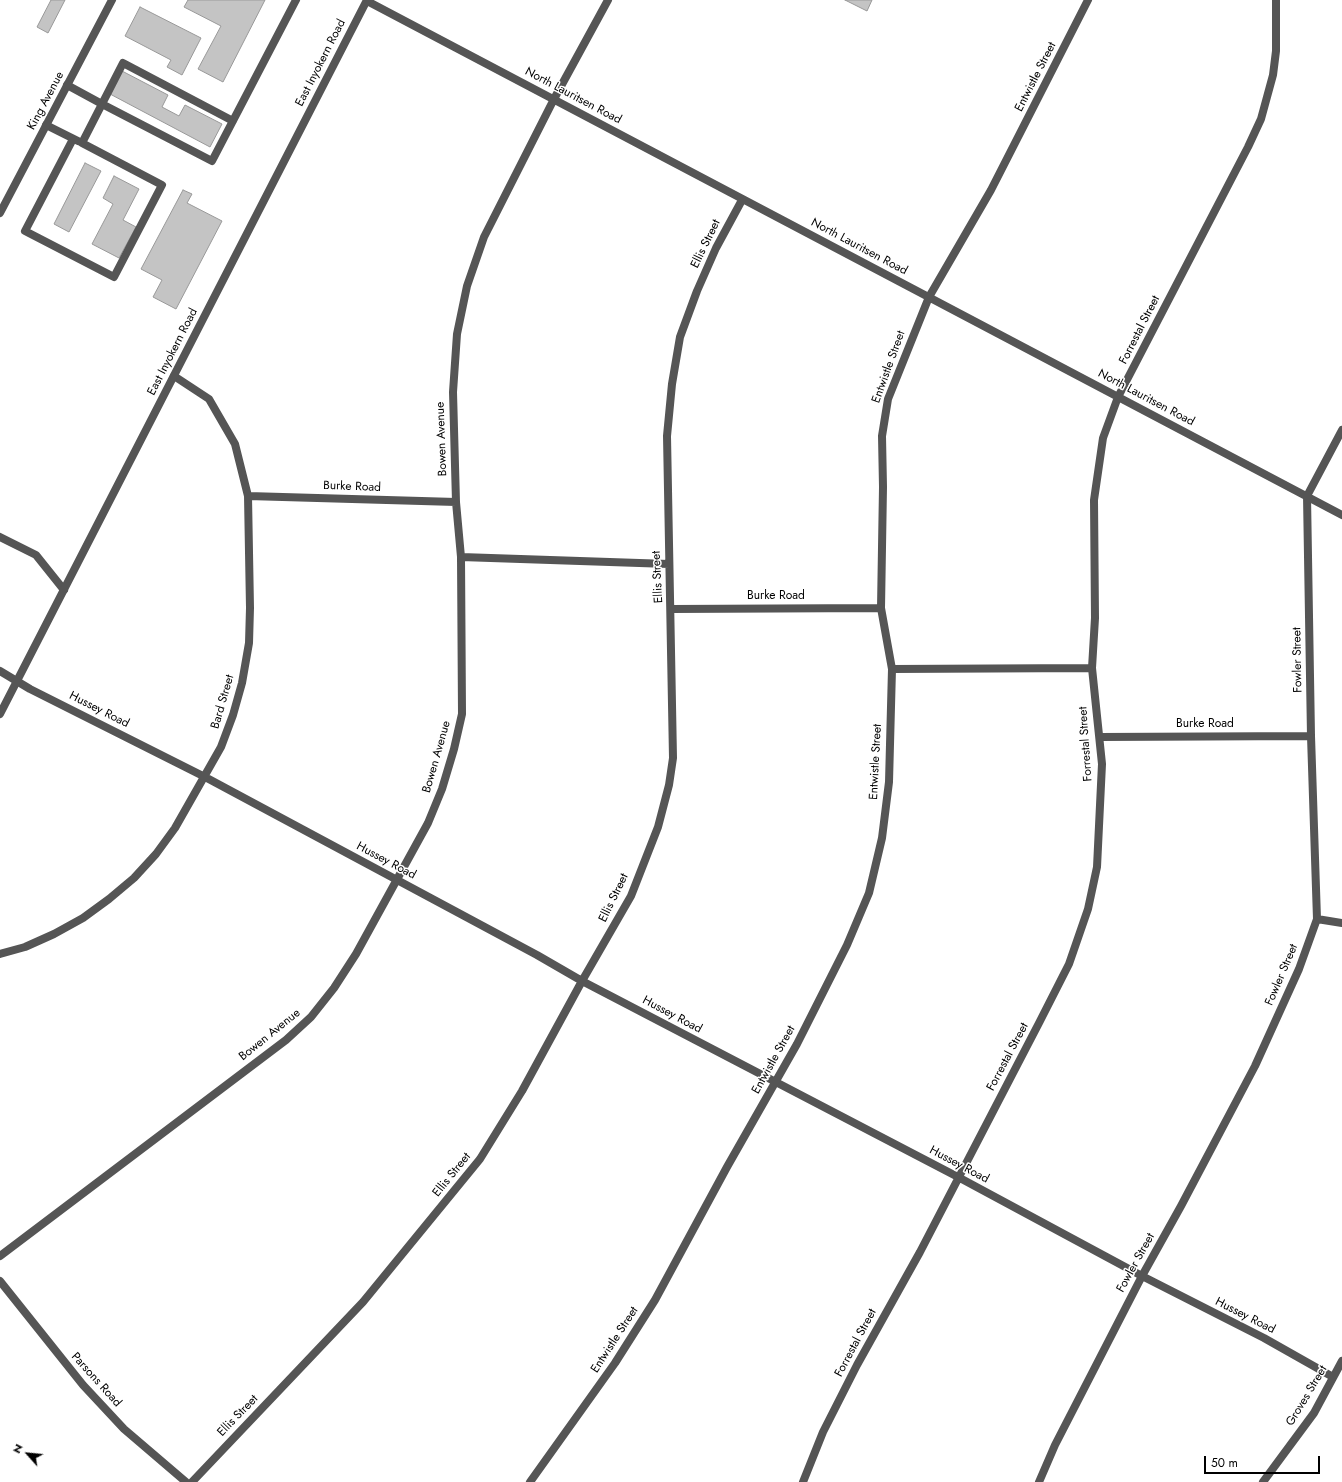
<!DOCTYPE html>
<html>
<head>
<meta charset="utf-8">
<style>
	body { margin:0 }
	#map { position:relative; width:1342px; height:1482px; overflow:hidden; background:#fff; font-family:Jost,sans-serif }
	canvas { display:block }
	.north { position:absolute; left:8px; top:1434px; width:40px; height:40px; -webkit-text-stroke:3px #fff; paint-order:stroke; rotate:297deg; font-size:11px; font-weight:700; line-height:16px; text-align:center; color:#000 }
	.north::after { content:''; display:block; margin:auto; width:14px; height:18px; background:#000; clip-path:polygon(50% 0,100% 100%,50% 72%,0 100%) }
	.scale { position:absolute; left:1204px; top:1456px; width:116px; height:18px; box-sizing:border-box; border:2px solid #000; border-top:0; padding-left:5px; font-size:12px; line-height:14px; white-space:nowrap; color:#000; -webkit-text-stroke:3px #fff; paint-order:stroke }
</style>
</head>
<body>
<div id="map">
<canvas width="1342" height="1482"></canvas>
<div class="north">N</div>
<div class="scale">50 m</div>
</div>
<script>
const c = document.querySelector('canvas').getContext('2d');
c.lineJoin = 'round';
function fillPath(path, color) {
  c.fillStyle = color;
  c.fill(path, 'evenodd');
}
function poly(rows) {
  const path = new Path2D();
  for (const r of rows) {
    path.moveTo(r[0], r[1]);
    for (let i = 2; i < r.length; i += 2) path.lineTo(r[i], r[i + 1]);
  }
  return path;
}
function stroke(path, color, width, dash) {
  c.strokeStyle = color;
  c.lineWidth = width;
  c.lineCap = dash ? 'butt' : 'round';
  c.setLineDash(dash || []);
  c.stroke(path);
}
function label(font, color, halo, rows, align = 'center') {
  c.font = font + ' Jost,sans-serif';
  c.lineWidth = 3;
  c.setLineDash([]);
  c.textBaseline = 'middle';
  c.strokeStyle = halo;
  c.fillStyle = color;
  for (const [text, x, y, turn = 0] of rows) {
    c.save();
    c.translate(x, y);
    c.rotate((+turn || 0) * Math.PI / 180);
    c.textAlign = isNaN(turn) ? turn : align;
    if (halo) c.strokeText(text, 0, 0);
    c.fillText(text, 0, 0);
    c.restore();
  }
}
const building = poly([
	[51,0,65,0,48,33,37,27,51,0],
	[188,0,265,0,223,82,198,69,221,26,184,7,188,0],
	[845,0,872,0,867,11,845,0],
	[140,7,201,38,182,75,167,67,171,60,125,36,140,7],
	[122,71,168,95,162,107,179,116,185,105,222,124,210,147,110,94,122,71],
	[85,163,101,171,69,232,54,224,85,163],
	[114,176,139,189,123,220,136,227,119,258,92,244,113,204,103,198,114,176],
	[183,190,192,194,187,203,222,221,176,309,153,297,162,280,141,269,183,190]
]);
const service = poly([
	[67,85,102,104,123,63,233,121],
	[554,99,608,0],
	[46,125,78,141],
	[73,139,25,231,114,277,162,185,82,143,102,104,212,161,296,0],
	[0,537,36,555,64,590]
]);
const minor = poly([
	[367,1,1342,515],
	[0,213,112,0],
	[248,496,456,502],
	[461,557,669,564],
	[671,609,881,608],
	[892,669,1092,668],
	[0,671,30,689,205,777,537,955,582,981,958,1177,1142,1276,1264,1338,1333,1377],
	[1100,737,1311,736],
	[1317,919,1342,923],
	[0,954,25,947,54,934,83,918,109,899,134,878,156,854,175,828,221,747,233,715,242,683,249,643,250,608,248,496,235,444,209,399,174,376],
	[0,1256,286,1040,311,1017,334,988,356,954,428,823,442,789,454,749,462,714,461,557,456,502,453,392,457,334,467,286,484,237,554,99],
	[0,1281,83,1385,124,1429,186,1482],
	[192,1482,363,1302,480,1159,522,1091,582,981,631,896,658,827,669,785,673,758,667,436,672,384,680,337,697,291,716,248,742,200],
	[530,1482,615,1363,655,1300,727,1167,797,1044,847,945,869,893,882,838,889,782,892,669,881,608,883,487,882,436,888,399,929,297,991,190,1088,0],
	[803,1482,823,1432,857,1365,920,1252,1039,1023,1069,964,1088,909,1097,867,1102,764,1092,668,1095,618,1094,500,1103,438,1118,397,1248,147,1261,119,1273,75,1276,51,1276,0],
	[1039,1482,1055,1445,1142,1276,1181,1206,1255,1066,1299,969,1317,919,1311,736,1307,496,1342,430],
	[1263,1482,1314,1413,1342,1361]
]);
const tertiary = poly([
	[0,714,367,0]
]);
const streetNames = [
	["East Inyokern Road",321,63,-63],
	["Entwistle Street",1036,77,-63],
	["North Lauritsen Road",573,96,28],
	["King Avenue",46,101,-62],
	["Ellis Street",706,244,-64],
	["North Lauritsen Road",859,247,28],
	["Forrestal Street",1140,330,-63],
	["East Inyokern Road",173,352,-63],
	["Entwistle Street",889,367,-70],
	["North Lauritsen Road",1146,398,28],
	["Bowen Avenue",442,439,-92],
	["Burke Road",352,487,2],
	["Ellis Street",658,577,-93],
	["Burke Road",776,596],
	["Fowler Street",1298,660,-91],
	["Bard Street",223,702,-74],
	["Hussey Road",99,710,27],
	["Burke Road",1205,724],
	["Forrestal Street",1086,744,-94],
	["Bowen Avenue",437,757,-74],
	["Entwistle Street",876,762,-87],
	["Hussey Road",386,861,28],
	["Ellis Street",614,898,-64],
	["Fowler Street",1282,975,-67],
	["Hussey Road",672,1015,28],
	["Bowen Avenue",270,1035,-39],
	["Forrestal Street",1008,1057,-62],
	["Entwistle Street",774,1060,-61],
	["Hussey Road",959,1165,28],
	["Ellis Street",452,1175,-51],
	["Fowler Street",1136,1263,-61],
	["Hussey Road",1245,1316,27],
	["Entwistle Street",615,1340,-57],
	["Forrestal Street",856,1343,-62],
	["Parsons Road",96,1380,48],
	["Groves Street",1307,1396,-59],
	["Ellis Street",238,1416,-46]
];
fillPath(building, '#c4c4c4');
stroke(building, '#999', 1);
stroke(service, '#555', 8);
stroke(minor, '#555', 8);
stroke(tertiary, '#555', 8);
label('12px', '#000', '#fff', streetNames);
</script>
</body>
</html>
